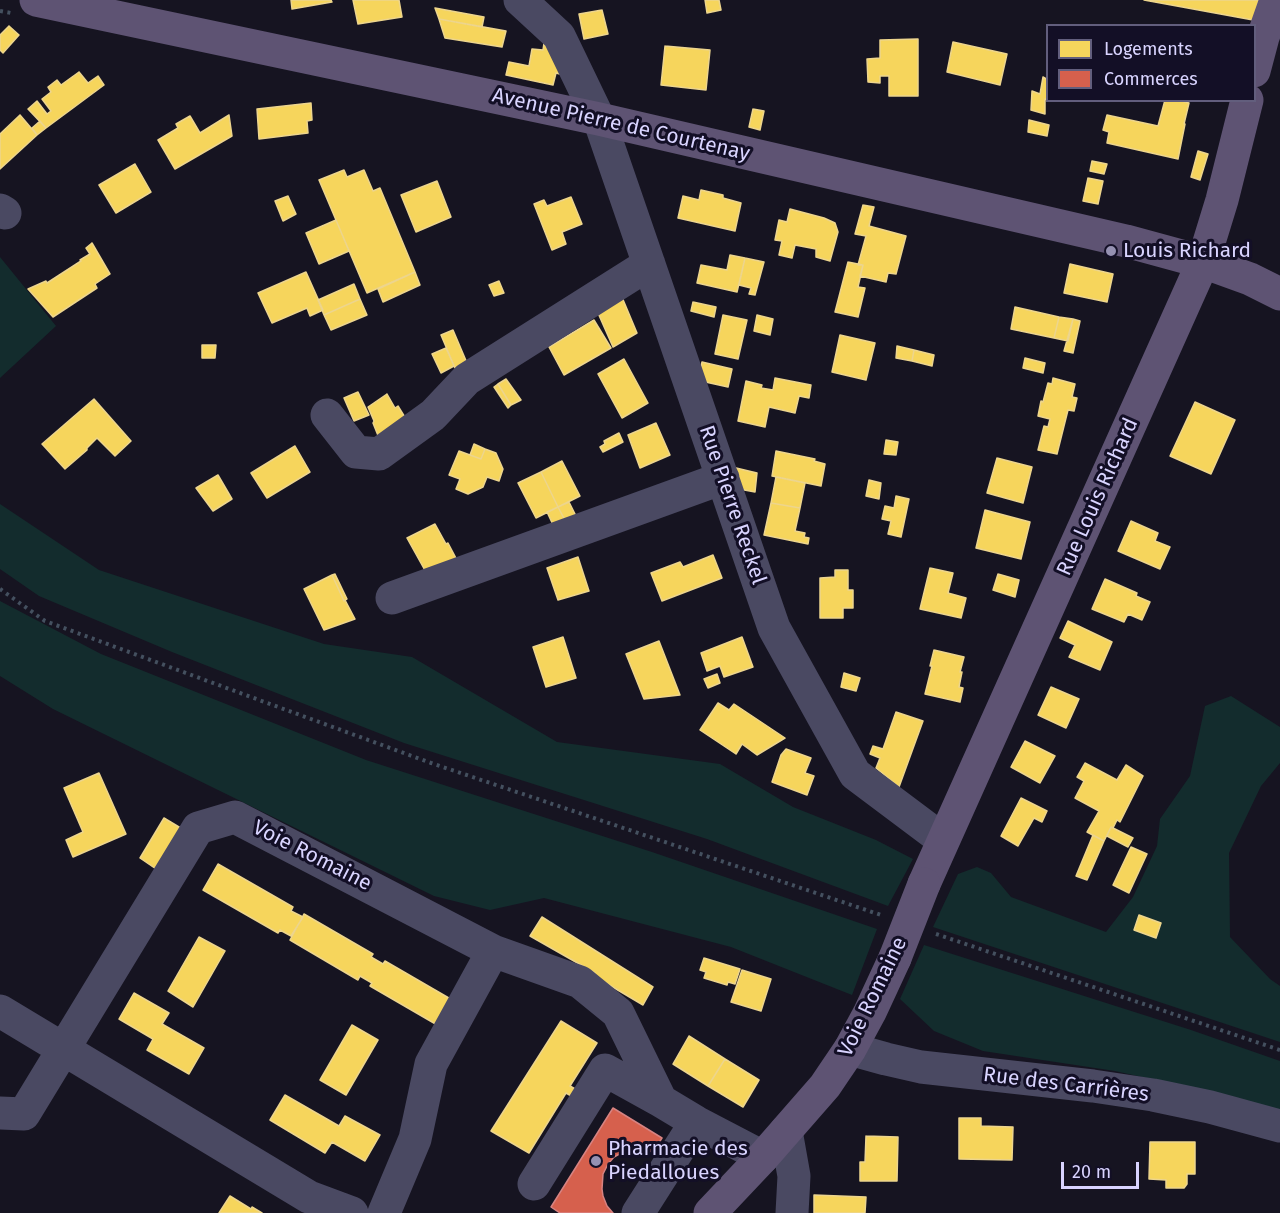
<!DOCTYPE html>
<html>
<head>
<meta charset="utf-8">
<style>
	body { margin:0 }
	#map { position:relative; width:1280px; height:1213px; overflow:hidden; background:#161421; font-family:"Fira Sans",sans-serif }
	canvas { display:block }
	.legend { position:absolute; left:1046px; top:24px; width:210px; height:78px; box-sizing:border-box; background:#130f26; border:2px solid #625e7d; margin:0; padding:8px 10px; list-style:none; font-size:18px; color:#d9d4ff }
	.legend li { display:flex; align-items:center; gap:12px; height:30px }
	.legend b { width:30px; border:2px solid #625e7d }
	.scale { position:absolute; left:1061px; top:1162px; width:78px; height:27px; box-sizing:border-box; border:3px solid #d9d4ff; border-top:0; padding-left:8px; font-size:18px; line-height:21px; white-space:nowrap; color:#d9d4ff; -webkit-text-stroke:4px #130f26; paint-order:stroke }
</style>
</head>
<body>
<div id="map">
<canvas width="1280" height="1213"></canvas>
<ul class="legend">
<li><b style="height:16px;background:#f6d55c"></b>Logements</li>
<li><b style="height:16px;background:#d6604d"></b>Commerces</li>
</ul>
<div class="scale">20 m</div>
</div>
<script>
const c = document.querySelector('canvas').getContext('2d');
c.lineJoin = 'round';
function fillPath(path, color) {
  c.fillStyle = color;
  c.fill(path, 'evenodd');
}
function poly(rows) {
  const path = new Path2D();
  for (const r of rows) {
    path.moveTo(r[0], r[1]);
    for (let i = 2; i < r.length; i += 2) path.lineTo(r[i], r[i + 1]);
  }
  return path;
}
function stroke(path, color, width, dash) {
  c.strokeStyle = color;
  c.lineWidth = width;
  c.lineCap = dash ? 'butt' : 'round';
  c.setLineDash(dash || []);
  c.stroke(path);
}
function label(font, color, halo, rows, align = 'center') {
  c.font = font + ' "Fira Sans",sans-serif';
  c.lineWidth = 6;
  c.setLineDash([]);
  c.textBaseline = 'middle';
  c.strokeStyle = halo;
  c.fillStyle = color;
  for (const [text, x, y, turn = 0] of rows) {
    c.save();
    c.translate(x, y);
    c.rotate((+turn || 0) * Math.PI / 180);
    c.textAlign = isNaN(turn) ? turn : align;
    if (halo) c.strokeText(text, 0, 0);
    c.fillText(text, 0, 0);
    c.restore();
  }
}
const green = poly([
	[0,257,56,326,0,378],
	[0,504,99,570,324,644,412,657,557,742,720,764,793,807,876,840,913,859,888,906,707,839,404,743,172,652,39,596,0,569],
	[0,601,101,654,366,760,652,852,877,929,852,995,731,947,544,898,490,910,434,896,53,709,0,676],
	[1231,696,1280,727,1280,763,1261,786,1229,853,1230,937,1270,979,1280,986,1280,1042,933,927,958,874,977,867,991,873,1011,897,1106,932,1133,897,1157,846,1160,819,1190,776,1205,706],
	[924,945,1191,1030,1280,1061,1280,1111,1223,1095,1115,1071,983,1051,934,1031,900,999]
]);
const homes = poly([
	[291,0,331,0,332,2,292,9,291,0],
	[353,0,399,0,402,17,358,24,353,0],
	[705,0,719,0,721,10,707,13,705,0],
	[1144,0,1259,0,1253,20,1144,0],
	[435,8,484,17,482,27,439,19,435,8],
	[602,10,608,34,584,39,579,14,602,10],
	[439,19,506,31,502,47,445,38,439,19],
	[9,26,19,35,3,53,0,50,0,35,9,26],
	[918,39,918,96,889,96,889,76,880,76,880,83,868,82,867,59,880,58,880,40,918,39],
	[953,42,1007,54,1000,85,947,72,953,42],
	[544,43,567,76,556,73,553,85,506,75,509,62,529,66,532,49,543,50,544,43],
	[665,46,710,50,706,90,661,85,665,46],
	[79,72,88,83,98,76,104,85,46,128,28,109,37,101,47,114,51,111,42,99,51,92,48,87,57,80,61,85,79,72],
	[1043,77,1048,80,1048,100,1045,99,1045,114,1031,110,1032,91,1040,94,1043,77],
	[1165,100,1178,100,1189,103,1184,124,1185,124,1178,159,1107,143,1109,132,1103,130,1107,115,1158,126,1165,100],
	[311,103,312,120,307,121,308,133,259,139,257,109,311,103],
	[753,109,764,111,760,130,749,127,753,109],
	[20,115,37,135,0,169,0,134,20,115],
	[229,115,232,136,175,169,158,140,178,128,176,124,190,116,200,133,229,115],
	[1029,120,1049,125,1047,136,1028,132,1029,120],
	[40,121,46,128,37,135,32,128,40,121],
	[1198,151,1208,154,1200,180,1191,177,1198,151],
	[1092,161,1107,164,1104,174,1090,171,1092,161],
	[135,164,151,192,116,213,99,185,135,164],
	[344,170,347,177,364,170,373,191,380,188,415,272,367,293,319,180,344,170],
	[1088,178,1103,181,1098,204,1083,201,1088,178],
	[437,181,451,217,416,232,401,195,437,181],
	[701,190,723,195,723,198,741,203,735,231,678,218,683,196,699,200,701,190],
	[288,196,296,214,283,221,275,201,288,196],
	[571,197,582,224,562,232,566,244,552,250,534,204,544,200,547,206,571,197],
	[863,205,874,207,869,226,906,236,896,274,888,273,886,282,860,276,863,265,858,265,866,236,855,234,863,205],
	[790,209,824,218,835,223,838,232,830,261,816,257,816,249,795,245,792,258,779,255,782,241,775,240,779,220,787,222,790,209],
	[336,220,349,251,319,264,306,233,336,220],
	[92,243,110,274,95,284,97,288,53,317,28,289,46,281,47,283,81,261,80,260,90,254,86,248,92,243],
	[730,255,745,258,737,292,697,283,701,265,727,270,730,255],
	[745,258,764,262,755,295,749,294,751,288,739,285,745,258],
	[848,262,863,265,858,287,865,288,858,317,835,312,848,262],
	[1070,264,1113,274,1107,302,1064,293,1070,264],
	[306,272,323,310,310,316,307,308,272,323,258,293,306,272],
	[415,272,420,285,383,302,378,289,415,272],
	[499,281,504,293,494,296,489,285,499,281],
	[354,284,360,299,324,315,318,300,354,284],
	[619,290,637,333,613,347,594,304,619,290],
	[360,299,367,315,331,330,324,315,360,299],
	[693,302,716,307,714,317,691,311,693,302],
	[1015,307,1059,317,1054,338,1011,329,1015,307],
	[723,315,747,320,738,359,715,354,723,315],
	[757,315,773,319,770,335,754,331,757,315],
	[1059,317,1073,319,1068,341,1054,338,1059,317],
	[1073,319,1080,321,1073,353,1064,351,1073,319],
	[594,320,611,348,564,375,549,347,594,320],
	[453,330,467,363,455,368,441,335,453,330],
	[840,335,875,343,866,380,832,372,840,335],
	[202,345,216,345,215,358,202,358,202,345],
	[897,346,914,350,912,361,896,358,897,346],
	[446,348,454,366,441,373,432,354,446,348],
	[914,350,934,355,932,366,912,361,914,350],
	[1025,358,1045,363,1043,373,1023,368,1025,358],
	[624,359,648,403,622,418,598,374,624,359],
	[702,362,732,369,728,387,701,381,699,377,702,362],
	[775,378,811,385,809,398,799,396,795,413,769,407,765,427,738,421,746,381,762,385,761,388,773,390,775,378],
	[1053,378,1075,384,1072,397,1077,398,1074,411,1068,410,1057,454,1038,450,1044,426,1048,427,1050,419,1038,416,1041,401,1043,402,1048,383,1052,384,1053,378],
	[506,379,521,400,511,405,498,384,506,379],
	[498,384,511,405,508,408,494,387,498,384],
	[358,392,369,415,354,421,344,398,358,392],
	[387,394,395,408,398,406,406,419,379,438,373,423,374,421,368,407,387,394],
	[94,399,131,441,115,456,97,438,87,448,87,450,65,469,42,444,94,399],
	[1195,402,1235,420,1211,474,1170,456,1195,402],
	[656,423,670,455,640,468,628,435,656,423],
	[619,433,623,442,603,452,600,447,605,444,604,441,619,433],
	[886,440,898,442,896,455,884,454,886,440],
	[474,444,485,449,481,459,470,455,474,444],
	[295,446,310,472,267,498,251,473,295,446],
	[485,449,496,453,503,469,499,481,487,477,483,487,468,494,456,489,460,479,449,475,459,451,481,459,485,449],
	[776,451,815,459,814,461,825,464,821,486,772,476,776,451],
	[997,458,1032,467,1023,503,987,493,997,458],
	[562,461,580,496,558,507,541,472,562,461],
	[732,467,757,473,755,492,739,489,732,467],
	[541,472,558,507,536,518,518,483,541,472],
	[218,475,232,499,213,511,196,488,218,475],
	[776,477,805,483,800,508,771,503,776,477],
	[869,480,881,483,879,499,866,496,869,480],
	[896,496,909,499,901,537,888,534,891,521,882,519,885,506,894,508,896,496],
	[569,502,578,520,567,524,558,507,569,502],
	[771,503,800,508,795,531,805,533,804,537,809,538,808,544,764,535,771,503],
	[558,507,567,524,555,529,547,512,558,507],
	[985,510,1030,522,1021,559,976,548,985,510],
	[1131,521,1158,533,1155,541,1170,547,1160,569,1118,551,1131,521],
	[435,524,446,544,448,543,458,562,427,574,407,538,435,524],
	[713,555,722,578,662,601,651,573,680,562,683,567,713,555],
	[578,557,589,591,558,600,547,568,578,557],
	[930,568,953,573,948,593,966,598,961,618,920,609,930,568],
	[835,570,848,570,848,590,853,590,853,608,843,608,843,618,820,618,820,578,835,577,835,570],
	[335,574,347,599,344,601,332,575,335,574],
	[998,574,1019,580,1015,597,993,590,998,574],
	[332,575,344,601,345,600,355,619,324,630,304,589,332,575],
	[1105,579,1137,593,1136,596,1150,602,1142,620,1128,614,1124,622,1092,609,1105,579],
	[1068,621,1112,642,1100,670,1069,657,1075,645,1060,638,1068,621],
	[563,637,576,678,546,687,533,647,563,637],
	[742,637,753,667,724,677,720,666,707,671,701,653,742,637],
	[659,641,680,695,644,699,626,654,659,641],
	[934,650,964,657,960,672,962,672,959,687,963,688,960,702,925,694,932,666,930,666,934,650],
	[844,673,860,678,856,691,841,687,844,673],
	[717,674,720,683,708,688,704,679,717,674],
	[1051,687,1079,699,1066,728,1038,715,1051,687],
	[718,703,729,710,734,704,785,738,757,755,742,744,736,754,700,730,718,703],
	[896,712,923,721,899,787,876,768,880,758,870,754,873,746,883,749,896,712],
	[1025,741,1055,756,1040,783,1011,767,1025,741],
	[786,749,811,758,805,773,814,776,807,795,772,782,781,755,786,749],
	[1085,763,1117,780,1126,765,1143,776,1120,822,1117,820,1113,828,1111,827,1104,841,1087,832,1099,811,1075,798,1084,781,1077,777,1085,763],
	[99,773,126,834,73,857,66,840,83,832,64,788,99,773],
	[1021,798,1047,811,1042,822,1034,818,1018,846,1001,836,1021,798],
	[164,818,184,830,159,871,140,858,164,818],
	[1111,827,1133,838,1128,847,1107,836,1111,827],
	[1093,835,1104,841,1087,880,1076,876,1093,835],
	[1131,847,1147,854,1129,893,1113,885,1131,847],
	[218,864,293,907,291,911,303,917,291,936,280,930,278,933,203,890,218,864],
	[304,914,373,954,371,957,383,964,385,961,454,1001,439,1026,370,986,372,983,360,976,358,980,290,940,304,914],
	[1139,915,1161,923,1156,938,1134,930,1139,915],
	[542,917,653,987,643,1005,594,976,595,973,530,936,542,917],
	[199,937,225,951,193,1007,168,991,199,937],
	[704,958,740,969,735,984,728,982,727,985,704,978,706,972,700,970,704,958],
	[742,970,771,979,761,1011,731,1002,742,970],
	[134,993,169,1013,162,1024,204,1048,189,1074,147,1050,153,1039,119,1019,134,993],
	[561,1021,597,1043,570,1086,577,1090,573,1097,566,1093,529,1153,491,1131,561,1021],
	[352,1025,378,1040,346,1095,320,1080,352,1025],
	[689,1036,725,1059,708,1086,673,1064,689,1036],
	[725,1059,759,1080,743,1107,708,1086,725,1059],
	[285,1095,339,1126,345,1116,380,1135,365,1161,332,1142,325,1153,270,1120,285,1095],
	[959,1118,981,1118,981,1126,1013,1127,1012,1160,959,1159,959,1118],
	[866,1136,898,1137,897,1181,860,1181,860,1162,865,1162,866,1136],
	[1150,1142,1195,1142,1195,1174,1187,1174,1187,1184,1184,1188,1166,1188,1166,1180,1149,1179,1150,1142],
	[814,1195,866,1197,865,1213,814,1213,814,1195],
	[230,1196,251,1209,252,1207,262,1213,219,1213,230,1196]
]);
const shops = poly([
	[613,1108,662,1138,653,1152,639,1148,623,1152,614,1157,608,1164,603,1174,602,1189,603,1196,607,1206,613,1213,560,1213,551,1207,613,1108]
]);
const path = poly([
	[0,11,11,13],
	[0,589,45,621,251,697,431,763,881,915],
	[936,934,1280,1050]
]);
const minor = poly([
	[520,0,559,36,599,119,774,628,855,774,943,840],
	[0,210,5,213],
	[327,415,356,452,379,454,433,415,467,379,649,264],
	[392,598,723,478],
	[0,1011,309,1197,352,1213],
	[850,1049,886,1059,921,1067,1093,1086,1153,1095,1210,1107,1280,1126],
	[0,1113,24,1114,198,828,235,817,493,951],
	[786,1131,794,1176,792,1213],
	[534,1184,605,1070,661,1101,696,1122,763,1157],
	[384,1213,415,1139,431,1064,493,951,580,982,618,1013,661,1101],
	[638,1213,696,1122]
]);
const major = poly([
	[36,0,599,119,1126,241,1203,262,1250,279,1280,294],
	[1254,71,1263,37,1276,0],
	[924,884,1203,262,1222,200,1247,100],
	[710,1213,763,1157,825,1086,850,1049,870,1012,895,958]
]);
const majorBridge = poly([
	[895,958,924,884]
]);
const markers = [
	[1111,251,6,"#9591b1"],
	[596,1161,6,"#9591b1"]
];
const streetNames = [
	["Avenue Pierre de Courtenay",621,125,13],
	["Rue Louis Richard",1098,497,-66],
	["Rue Pierre Reckel",732,505,71],
	["Voie Romaine",312,856,27],
	["Voie Romaine",873,997,-64],
	["Rue des Carrières",1066,1085,7]
];
const poiNames = [
	["Louis Richard",1123,251],
	["Pharmacie des",608,1149],
	["Piedalloues",608,1173]
];
fillPath(green, '#132c2d');
fillPath(homes, '#f6d55c');
stroke(homes, '#edd58d', 1.5);
fillPath(shops, '#d6604d');
stroke(shops, '#d78382', 1.5);
stroke(path, '#44505f', 4, [3, 4.5]);
stroke(minor, '#4a4962', 33);
stroke(major, '#5e5373', 33);
stroke(majorBridge, '#5e5373', 33);
for (const [x, y, r, color] of markers) {
  const dot = new Path2D();
  dot.arc(x, y, r, 0, 2 * Math.PI);
  c.fillStyle = color;
  c.fill(dot);
  stroke(dot, '#130f26', 2);
}
label('21px', '#d9d4ff', '#130f26', streetNames);
label('21px', '#d9d4ff', '#130f26', poiNames, 'left');
</script>
</body>
</html>
